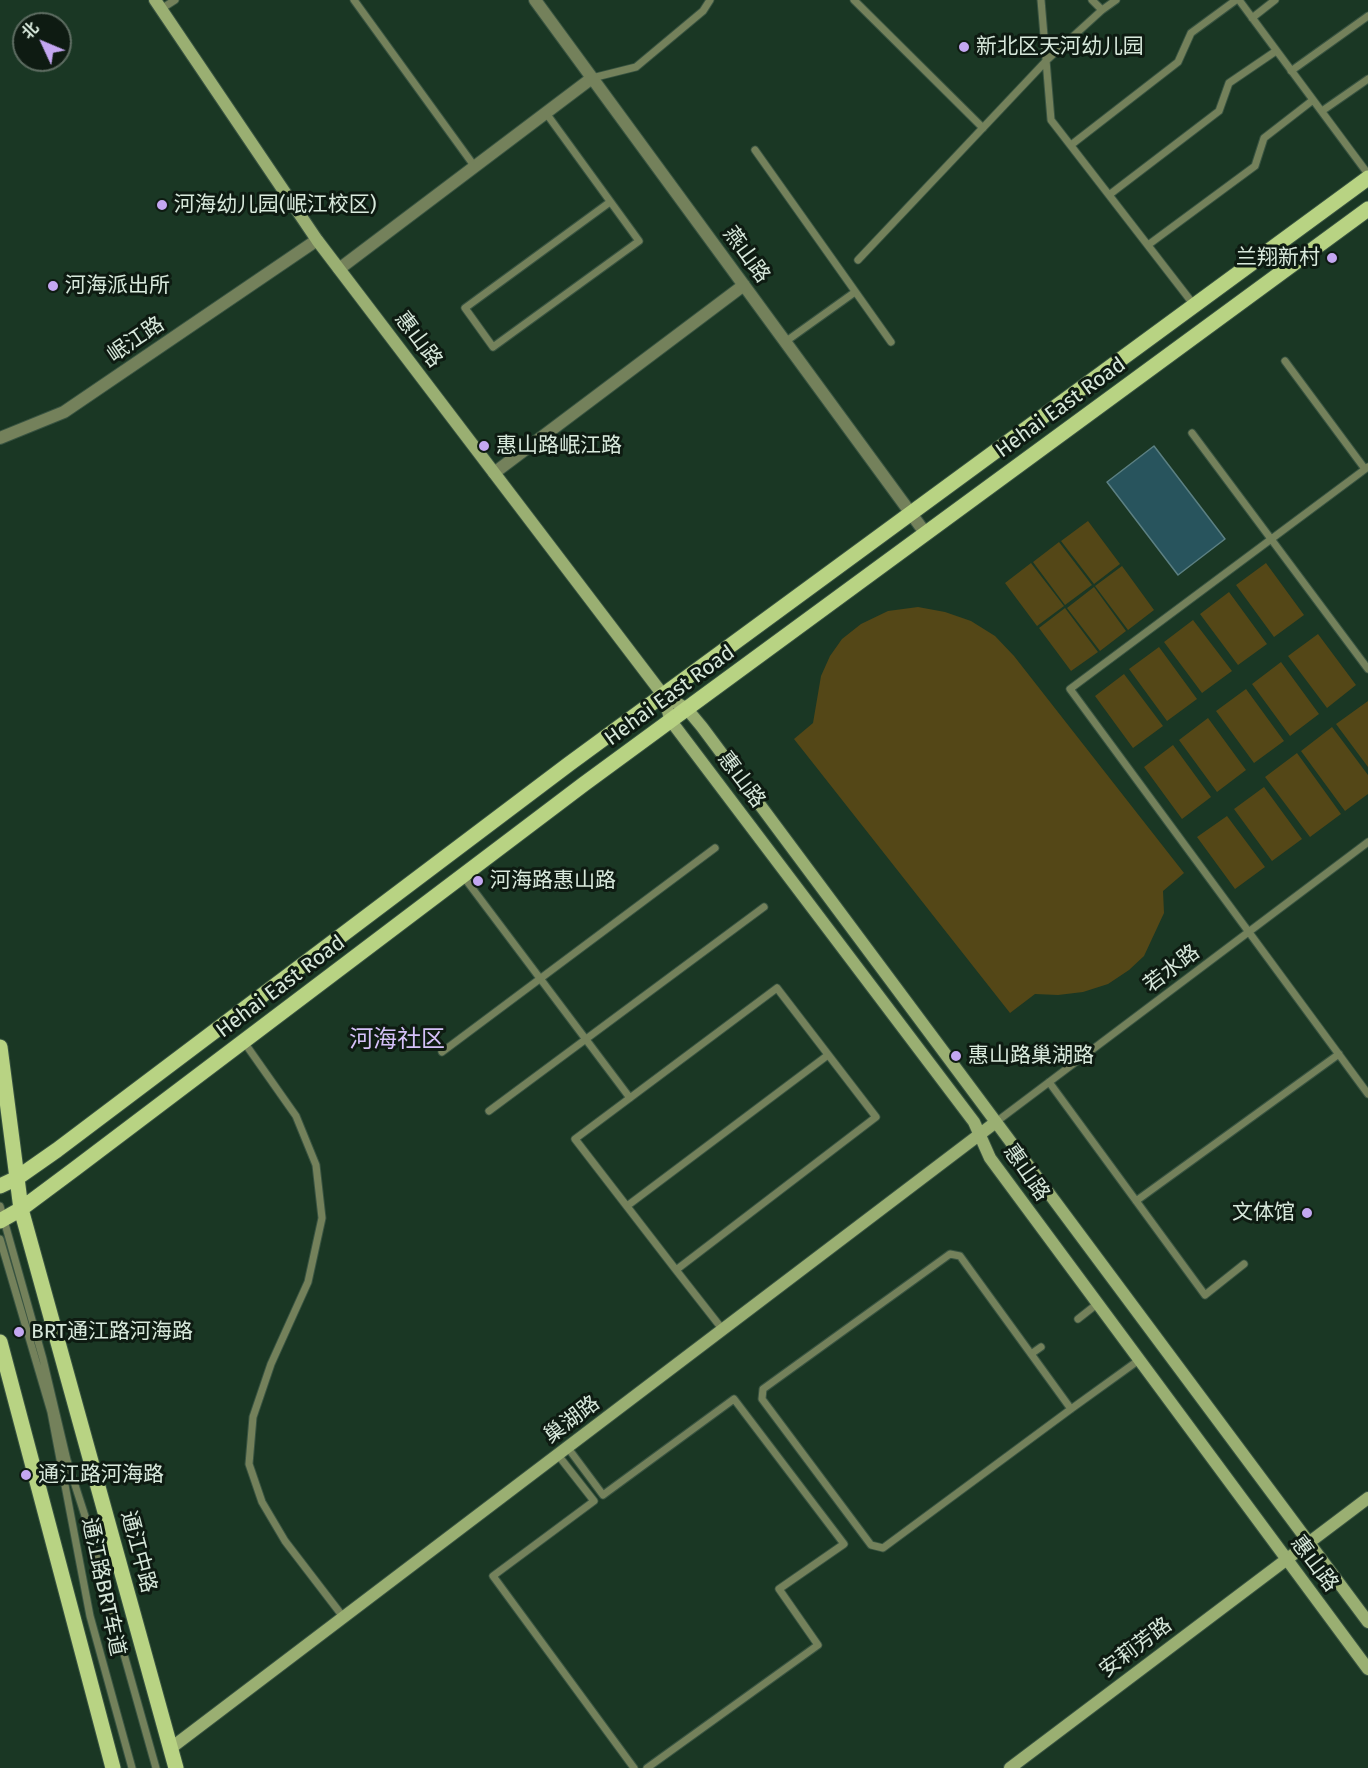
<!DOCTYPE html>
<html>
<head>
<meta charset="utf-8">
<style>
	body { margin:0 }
	#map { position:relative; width:1368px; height:1768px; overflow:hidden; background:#1a3724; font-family:"Fira Sans","Noto Sans SC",sans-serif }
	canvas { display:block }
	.north { position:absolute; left:12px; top:12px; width:60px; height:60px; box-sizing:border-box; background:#0e1b12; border:2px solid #5e6d62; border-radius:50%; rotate:314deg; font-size:16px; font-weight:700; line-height:24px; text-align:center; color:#d7e8db }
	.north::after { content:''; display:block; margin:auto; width:21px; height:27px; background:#c4a7f1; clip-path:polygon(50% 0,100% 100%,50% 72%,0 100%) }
</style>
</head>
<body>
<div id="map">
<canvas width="1368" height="1768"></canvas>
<div class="north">北</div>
</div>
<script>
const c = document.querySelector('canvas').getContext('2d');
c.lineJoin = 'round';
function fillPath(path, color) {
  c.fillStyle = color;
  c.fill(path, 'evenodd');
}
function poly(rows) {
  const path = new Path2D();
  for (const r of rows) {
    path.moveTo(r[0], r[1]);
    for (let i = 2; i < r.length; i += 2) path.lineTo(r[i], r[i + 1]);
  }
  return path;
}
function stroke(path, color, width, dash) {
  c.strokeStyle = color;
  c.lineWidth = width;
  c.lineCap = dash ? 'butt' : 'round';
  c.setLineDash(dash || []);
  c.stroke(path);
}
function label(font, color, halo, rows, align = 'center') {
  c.font = font + ' "Fira Sans","Noto Sans SC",sans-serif';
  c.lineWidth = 6;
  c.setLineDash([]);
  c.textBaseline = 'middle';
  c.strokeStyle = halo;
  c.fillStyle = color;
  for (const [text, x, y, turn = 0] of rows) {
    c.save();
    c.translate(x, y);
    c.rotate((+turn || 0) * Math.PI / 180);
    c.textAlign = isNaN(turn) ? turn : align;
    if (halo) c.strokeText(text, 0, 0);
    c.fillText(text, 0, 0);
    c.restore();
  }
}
const green = poly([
	[1088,521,1120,564,1094,584,1061,541],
	[1059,542,1092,585,1065,605,1033,562],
	[1031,563,1064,606,1037,626,1005,583],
	[1266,563,1304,615,1274,637,1236,585],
	[1122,566,1154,610,1128,630,1095,586],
	[1094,587,1126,631,1100,651,1067,608],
	[1229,592,1267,644,1238,665,1200,614],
	[918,607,945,612,971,621,995,636,1014,656,1184,873,1163,891,1164,913,1144,956,1129,970,1108,984,1083,992,1058,995,1035,994,1010,1013,794,739,813,723,821,676,830,656,842,639,861,624,888,611],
	[1065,608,1098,652,1071,671,1039,628],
	[1193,620,1232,671,1202,693,1164,642],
	[1318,634,1356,685,1327,708,1288,656],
	[1159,647,1197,699,1167,721,1129,669],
	[1281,662,1319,714,1290,736,1252,684],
	[1124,674,1163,726,1133,748,1095,696],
	[1246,689,1284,741,1254,763,1216,711],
	[1368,701,1368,767,1336,724],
	[1208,718,1246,770,1217,792,1179,740],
	[1332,727,1368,775,1368,794,1345,811,1301,751],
	[1173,745,1211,797,1182,819,1144,767],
	[1297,753,1341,814,1310,837,1265,777],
	[1264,787,1302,839,1272,861,1234,809],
	[1227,816,1265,867,1235,889,1197,837]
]);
const water = poly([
	[1154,446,1225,539,1178,575,1107,482,1154,446]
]);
const lane = poly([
	[354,0,475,167],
	[854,0,983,128],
	[1041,0,1051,120,1194,305],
	[1092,0,1102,10],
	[1239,0,1368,174],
	[161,9,175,0],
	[1252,18,1275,0],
	[1291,71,1368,16],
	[592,78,636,67,703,11,710,0],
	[1322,111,1368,79],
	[546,113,639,241,493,347,465,308,610,202],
	[1071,145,1178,62,1191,33,1236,0],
	[755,150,891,342],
	[1109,195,1219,111,1229,83,1276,51],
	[1148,245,1255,166,1264,138,1313,100],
	[858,260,1047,60,1102,10,1116,0],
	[785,342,855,292],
	[1285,361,1365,469],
	[1192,433,1368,669],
	[1368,467,1070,689,1368,1094],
	[463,876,630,1098],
	[777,988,876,1117,676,1270,575,1139,777,988],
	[244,1042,296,1116,316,1165,322,1218,308,1282,271,1364,253,1417,249,1464,262,1502,285,1541,344,1618],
	[442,1052,715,848],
	[1049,1082,1205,1295,1244,1264],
	[489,1111,764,907],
	[996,1122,1368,842],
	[1136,1201,1339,1054],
	[0,1206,43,1359,67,1460,85,1516,156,1768],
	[627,1206,828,1055],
	[0,1239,51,1412,90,1616,132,1768],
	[676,1270,723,1330],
	[1078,1319,1097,1304],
	[1031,1354,1041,1347],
	[1071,1409,960,1256,950,1254,763,1389,762,1399,871,1545,883,1548,1071,1409,1139,1360],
	[568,1448,603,1495,734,1399,844,1544,779,1589,818,1645,647,1768],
	[558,1455,594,1501,493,1576,634,1768]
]);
const street = poly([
	[535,0,926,534],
	[339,269,592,78],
	[0,438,64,412,317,240],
	[494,473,744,285]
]);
const secondary = poly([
	[155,0,317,240,663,695,671,721,974,1122,990,1158,1368,1669],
	[663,695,687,709,702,727,1368,1622],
	[171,1748,996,1122],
	[1010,1768,1368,1498]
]);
const primary = poly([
	[0,1047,21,1209,176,1768],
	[0,1186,17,1178,57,1150,569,764,1368,178],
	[0,1221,21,1209,76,1168,584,784,1368,209],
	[0,1342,113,1768]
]);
const markers = [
	[964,47,6,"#c4a7f1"],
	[162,205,6,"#c4a7f1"],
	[1332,258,6,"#c4a7f1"],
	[53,286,6,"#c4a7f1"],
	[484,446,6,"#c4a7f1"],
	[478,881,6,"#c4a7f1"],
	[956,1056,6,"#c4a7f1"],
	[1307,1213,6,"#c4a7f1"],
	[19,1332,6,"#c4a7f1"],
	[26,1475,6,"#c4a7f1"]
];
const poiNames = [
	["新北区天河幼儿园",976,47],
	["河海幼儿园(岷江校区)",174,205],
	["兰翔新村",1320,258,"right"],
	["河海派出所",65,286],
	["惠山路岷江路",496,446],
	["河海路惠山路",490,881],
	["惠山路巢湖路",968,1056],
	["文体馆",1295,1213,"right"],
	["BRT通江路河海路",31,1332],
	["通江路河海路",38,1475]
];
const streetNames = [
	["燕山路",746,255,54],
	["岷江路",136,340,-34],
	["惠山路",418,340,53],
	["Hehai East Road",1061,408,-36],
	["Hehai East Road",670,696,-36],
	["惠山路",741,780,53],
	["若水路",1172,969,-37],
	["Hehai East Road",281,987,-37],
	["惠山路",1026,1173,55],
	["巢湖路",572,1420,-37],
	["通江中路",138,1552,75],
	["惠山路",1314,1564,53],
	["通江路BRT车道",103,1587,78],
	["安莉芳路",1136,1648,-37]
];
const quarterNames = [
	["河海社区",397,1040]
];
fillPath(green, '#544717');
fillPath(water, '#28545d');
stroke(water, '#5c8083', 1.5);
stroke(lane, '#385341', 9);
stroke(street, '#385341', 14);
stroke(secondary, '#385341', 14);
stroke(primary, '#385341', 17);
stroke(lane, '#74815b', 7);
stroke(street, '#74815b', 12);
stroke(secondary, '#9aaf72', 12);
stroke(primary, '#b8d383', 15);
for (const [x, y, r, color] of markers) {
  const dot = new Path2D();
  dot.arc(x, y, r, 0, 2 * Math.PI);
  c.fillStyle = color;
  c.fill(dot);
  stroke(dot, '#0e1b12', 2);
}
label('21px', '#d7e8db', '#0e1b12', poiNames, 'left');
label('21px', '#d7e8db', '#0e1b12', streetNames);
label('24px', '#d5c0f8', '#0e1b12', quarterNames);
</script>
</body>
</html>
